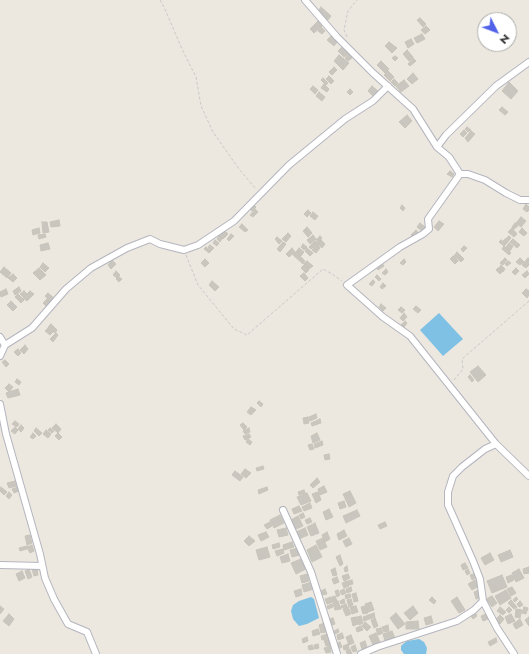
<!DOCTYPE html>
<html>
<head>
<meta charset="utf-8">
<style>
	body { margin:0 }
	#map { position:relative; width:529px; height:654px; overflow:hidden; background:#ece8e0; font-family:Jost,sans-serif }
	canvas { display:block }
	.north { position:absolute; left:477px; top:12px; width:40px; height:40px; box-sizing:border-box; background:#fff; border:1px solid #ababab; border-radius:50%; rotate:132deg; font-size:11px; font-weight:700; line-height:16px; text-align:center; color:#2c2c2c }
	.north::after { content:''; display:block; margin:auto; width:14px; height:18px; background:#5162e9; clip-path:polygon(50% 0,100% 100%,50% 72%,0 100%) }
</style>
</head>
<body>
<div id="map">
<canvas width="529" height="654"></canvas>
<div class="north">N</div>
</div>
<script>
const c = document.querySelector('canvas').getContext('2d');
c.lineJoin = 'round';
function fillPath(path, color) {
  c.fillStyle = color;
  c.fill(path, 'evenodd');
}
function poly(rows) {
  const path = new Path2D();
  for (const r of rows) {
    path.moveTo(r[0], r[1]);
    for (let i = 2; i < r.length; i += 2) path.lineTo(r[i], r[i + 1]);
  }
  return path;
}
function stroke(path, color, width, dash) {
  c.strokeStyle = color;
  c.lineWidth = width;
  c.lineCap = dash ? 'butt' : 'round';
  c.setLineDash(dash || []);
  c.stroke(path);
}
const water = poly([
	[439,313,463,339,443,356,420,330],
	[311,597,314,599,319,618,307,624,299,626,293,619,291,611,293,605,299,601],
	[419,639,424,642,427,648,426,654,404,654,401,650,401,646,403,644,407,641]
]);
const building = poly([
	[321,7,331,16,328,20,318,11,321,7],
	[420,18,426,24,423,27,417,20,420,18],
	[318,21,322,26,314,33,310,29,318,21],
	[426,26,430,30,425,34,421,30,426,26],
	[321,27,325,31,322,34,318,31,321,27],
	[422,34,425,39,417,43,414,38,422,34],
	[331,36,337,42,334,46,327,40,331,36],
	[411,39,414,44,408,48,405,42,411,39],
	[389,42,397,48,392,53,385,46,389,42],
	[342,47,348,53,344,57,338,51,342,47],
	[407,50,413,57,409,61,403,54,407,50],
	[348,54,352,58,348,61,345,58,348,54],
	[339,55,349,63,343,70,334,61,339,55],
	[395,56,398,58,395,61,392,58,395,56],
	[413,58,416,61,410,66,408,64,413,58],
	[381,61,389,69,385,73,377,65,381,61],
	[334,67,337,70,332,75,329,72,334,67],
	[388,71,394,77,390,81,384,75,388,71],
	[413,73,418,79,412,84,407,79,413,73],
	[329,76,334,81,331,84,326,79,329,76],
	[323,78,328,83,326,85,321,80,323,78],
	[394,79,398,83,395,86,391,82,394,79],
	[404,80,409,86,401,92,396,86,404,80],
	[509,82,518,91,511,99,502,91,509,82],
	[324,84,329,89,327,92,321,88,324,84],
	[313,86,318,90,315,94,310,89,313,86],
	[372,86,379,92,374,97,368,91,372,86],
	[350,89,353,92,350,95,347,92,350,89],
	[319,92,325,97,322,101,316,96,319,92],
	[502,107,508,112,505,115,499,110,502,107],
	[407,115,412,121,405,128,399,122,407,115],
	[467,127,471,130,468,132,465,129,467,127],
	[464,130,467,133,463,137,460,134,464,130],
	[471,131,475,134,468,142,465,138,471,131],
	[450,171,454,174,452,177,447,174,450,171],
	[253,204,256,207,252,211,250,209,253,204],
	[526,204,529,207,529,210,527,212,523,209,526,204],
	[402,205,405,208,403,211,400,208,402,205],
	[255,209,258,212,253,217,250,215,255,209],
	[308,210,311,213,307,217,304,214,308,210],
	[313,212,318,216,315,220,310,216,313,212],
	[521,217,526,221,521,227,516,223,521,217],
	[59,220,60,226,51,227,50,222,59,220],
	[439,221,444,224,438,231,434,227,439,221],
	[42,222,47,222,49,232,43,233,42,222],
	[420,223,425,227,422,231,417,227,420,223],
	[515,223,518,226,514,229,512,227,515,223],
	[242,224,248,230,245,232,239,227,242,224],
	[307,227,312,233,308,237,303,231,307,227],
	[39,228,40,233,33,235,32,230,39,228],
	[512,228,517,234,514,237,508,232,512,228],
	[522,228,527,233,524,236,519,232,522,228],
	[224,230,228,234,223,239,219,235,224,230],
	[416,230,419,234,414,238,411,235,416,230],
	[288,233,291,236,286,242,282,239,288,233],
	[45,234,46,237,39,239,38,235,45,234],
	[231,234,234,236,229,241,227,239,231,234],
	[313,235,316,239,310,244,307,240,313,235],
	[219,236,222,239,220,242,217,239,219,236],
	[320,236,322,238,318,243,316,240,320,236],
	[509,236,511,238,506,244,503,241,509,236],
	[277,237,282,241,279,244,275,239,277,237],
	[513,239,520,245,517,248,510,242,513,239],
	[215,240,219,243,217,246,213,243,215,240],
	[321,240,325,244,322,248,317,244,321,240],
	[501,240,506,244,504,246,499,242,501,240],
	[315,241,317,243,311,249,309,247,315,241],
	[283,242,286,244,280,252,277,249,283,242],
	[48,243,50,249,41,251,40,245,48,243],
	[509,243,513,246,510,251,506,247,509,243],
	[303,244,307,247,304,250,301,247,303,244],
	[316,244,320,248,316,253,312,250,316,244],
	[210,245,214,248,211,251,208,247,210,245],
	[464,246,467,248,463,252,461,249,464,246],
	[504,246,511,253,509,255,502,249,504,246],
	[206,247,211,251,209,253,204,249,206,247],
	[292,248,295,252,289,257,286,254,292,248],
	[299,248,304,252,301,256,296,252,299,248],
	[307,248,313,253,310,256,305,251,307,248],
	[296,252,305,261,303,264,293,255,296,252],
	[457,252,464,259,461,262,454,256,457,252],
	[453,256,458,261,455,264,450,259,453,256],
	[505,258,507,260,503,265,500,263,505,258],
	[520,258,524,262,520,265,516,262,520,258],
	[528,258,529,259,529,265,526,268,522,265,528,258],
	[205,259,209,263,205,267,201,263,205,259],
	[404,259,406,262,403,265,400,263,404,259],
	[112,260,116,264,111,269,108,265,112,260],
	[307,261,313,266,309,269,304,264,307,261],
	[508,261,511,263,507,266,505,264,508,261],
	[43,263,49,268,45,272,40,267,43,263],
	[382,263,384,266,378,270,376,267,382,263],
	[304,265,309,270,306,273,301,268,304,265],
	[501,265,505,269,503,272,499,268,501,265],
	[4,267,11,273,7,278,0,272,4,267],
	[39,268,46,275,40,280,33,273,39,268],
	[498,268,502,272,500,274,496,270,498,268],
	[516,268,519,271,515,275,512,272,516,268],
	[386,269,388,272,385,275,382,273,386,269],
	[116,271,120,275,117,278,113,275,116,271],
	[527,271,529,274,525,278,522,275,527,271],
	[304,273,308,278,305,281,300,276,304,273],
	[13,274,17,278,13,282,8,278,13,274],
	[377,275,381,279,379,281,375,277,377,275],
	[119,277,122,279,119,282,116,279,119,277],
	[373,280,375,282,372,286,369,284,373,280],
	[212,281,219,287,215,291,209,285,212,281],
	[383,283,386,286,382,289,380,287,383,283],
	[19,287,21,291,15,295,13,291,19,287],
	[6,289,8,294,1,297,0,292,6,289],
	[526,289,529,291,529,295,527,298,522,293,526,289],
	[24,291,27,294,23,297,20,294,24,291],
	[30,291,34,294,27,301,23,298,30,291],
	[48,293,55,299,52,303,45,296,48,293],
	[18,294,24,300,21,303,15,297,18,294],
	[47,299,52,304,48,308,43,303,47,299],
	[11,301,17,307,13,311,7,305,11,301],
	[381,304,386,308,383,311,379,307,381,304],
	[416,306,421,310,418,313,413,309,416,306],
	[401,307,405,310,402,313,398,310,401,307],
	[404,313,407,317,403,321,400,318,404,313],
	[405,321,407,323,403,329,400,326,405,321],
	[51,324,57,330,55,333,48,327,51,324],
	[48,328,53,332,50,335,45,331,48,328],
	[56,333,58,335,53,342,50,339,56,333],
	[25,345,28,349,24,354,20,350,25,345],
	[18,349,21,353,18,356,14,352,18,349],
	[5,360,9,364,6,367,2,362,5,360],
	[478,366,486,375,478,382,470,372,478,366],
	[470,375,474,380,472,382,468,377,470,375],
	[17,379,21,382,19,385,15,382,17,379],
	[9,384,13,387,9,392,5,388,9,384],
	[18,389,20,395,8,398,6,393,18,389],
	[259,401,263,404,261,407,257,403,259,401],
	[251,407,256,410,251,415,247,412,251,407],
	[316,414,317,418,310,421,309,417,316,414],
	[308,417,309,423,304,424,303,418,308,417],
	[320,419,321,423,312,426,311,423,320,419],
	[15,421,19,424,17,427,12,424,15,421],
	[243,423,247,427,244,430,240,425,243,423],
	[56,424,61,429,58,433,52,428,56,424],
	[21,425,24,428,21,432,18,429,21,425],
	[15,427,18,430,15,434,11,431,15,427],
	[36,428,42,433,39,436,34,431,36,428],
	[50,428,54,431,52,433,48,430,50,428],
	[249,428,250,432,245,434,243,431,249,428],
	[46,430,51,434,48,438,43,434,46,430],
	[33,433,36,436,33,439,30,437,33,433],
	[58,433,62,437,59,440,55,436,58,433],
	[317,433,320,440,313,443,311,436,317,433],
	[249,434,251,437,245,440,243,436,249,434],
	[248,439,252,442,250,445,246,442,248,439],
	[322,441,323,445,315,448,314,444,322,441],
	[312,444,314,449,310,450,308,445,312,444],
	[329,454,330,459,325,460,324,455,329,454],
	[263,466,264,469,257,471,256,468,263,466],
	[245,469,251,473,246,478,241,474,245,469],
	[235,471,243,477,240,481,232,475,235,471],
	[317,478,320,482,313,488,310,485,317,478],
	[15,481,17,486,9,488,7,483,15,481],
	[324,486,327,492,320,495,318,489,324,486],
	[1,487,7,492,4,495,0,491,1,487],
	[18,487,19,491,14,493,12,489,18,487],
	[267,487,268,490,259,494,258,490,267,487],
	[304,490,305,493,299,495,298,492,304,490],
	[350,491,356,503,349,507,343,494,350,491],
	[9,492,12,495,9,499,6,496,9,492],
	[318,492,321,500,316,503,312,494,318,492],
	[307,493,311,501,301,505,297,497,307,493],
	[344,501,346,507,340,509,338,503,344,501],
	[310,503,312,508,304,511,302,507,310,503],
	[299,506,302,511,294,514,292,509,299,506],
	[329,509,333,517,326,520,323,512,329,509],
	[357,510,360,516,346,523,343,516,357,510],
	[303,513,305,517,301,519,299,515,303,513],
	[280,515,284,523,274,528,270,520,280,515],
	[298,516,303,526,294,530,289,521,298,516],
	[310,518,312,522,307,524,305,520,310,518],
	[270,522,272,526,267,529,264,525,270,522],
	[385,522,387,526,380,529,378,525,385,522],
	[315,523,319,533,311,536,307,527,315,523],
	[286,528,288,535,279,537,277,530,286,528],
	[305,528,308,535,299,539,296,532,305,528],
	[344,530,347,536,339,540,337,534,344,530],
	[266,532,269,537,261,541,258,535,266,532],
	[327,532,330,539,325,542,322,535,327,532],
	[30,535,32,543,27,545,25,536,30,535],
	[249,536,255,541,249,546,244,541,249,536],
	[323,538,327,547,320,550,316,541,323,538],
	[349,538,352,544,346,547,343,541,349,538],
	[292,542,294,547,284,550,283,545,292,542],
	[279,543,280,547,273,549,272,545,279,543],
	[32,545,34,551,30,553,27,547,32,545],
	[316,545,322,557,312,562,307,550,316,545],
	[27,546,27,549,20,551,19,548,27,546],
	[267,547,270,557,259,560,256,550,267,547],
	[298,548,300,555,292,557,290,550,298,548],
	[283,549,284,553,277,556,275,551,283,549],
	[510,550,513,557,501,562,498,555,510,550],
	[490,553,494,560,485,565,481,558,490,553],
	[288,554,290,561,282,563,280,557,288,554],
	[340,555,343,564,340,566,336,557,340,555],
	[301,559,306,569,296,574,291,563,301,559],
	[465,563,468,568,463,570,461,565,465,563],
	[347,566,348,571,345,572,344,568,347,566],
	[529,567,529,573,524,574,523,569,529,567],
	[37,568,38,575,34,576,32,569,37,568],
	[335,568,337,575,333,576,331,570,335,568],
	[29,569,32,577,28,579,25,571,29,569],
	[468,569,470,573,467,575,465,571,468,569],
	[519,569,524,578,516,582,512,573,519,569],
	[22,571,25,578,19,581,16,574,22,571],
	[476,573,478,577,472,580,470,575,476,573],
	[307,574,309,581,302,583,300,576,307,574],
	[348,574,350,578,344,581,342,576,348,574],
	[502,575,507,587,492,593,487,581,502,575],
	[512,575,514,580,508,583,506,577,512,575],
	[337,577,339,582,334,584,332,579,337,577],
	[352,580,353,584,349,585,348,581,352,580],
	[475,580,479,586,472,590,468,584,475,580],
	[347,581,349,586,344,588,342,583,347,581],
	[312,582,314,589,304,592,302,585,312,582],
	[351,587,352,591,347,593,346,589,351,587],
	[512,587,516,593,511,596,507,589,512,587],
	[301,589,302,595,296,597,294,591,301,589],
	[325,589,327,594,322,595,321,591,325,589],
	[344,589,346,593,342,595,340,591,344,589],
	[338,590,340,595,337,597,335,591,338,590],
	[479,590,481,598,476,599,474,592,479,590],
	[506,590,511,598,500,605,495,596,506,590],
	[356,593,358,601,354,602,352,594,356,593],
	[350,594,351,597,346,599,345,595,350,594],
	[335,596,337,601,333,602,332,597,335,596],
	[492,596,497,603,492,607,486,599,492,596],
	[331,597,333,602,327,604,325,599,331,597],
	[432,597,436,601,434,604,429,600,432,597],
	[457,597,465,610,459,613,451,601,457,597],
	[516,597,518,599,515,602,513,600,516,597],
	[344,599,345,603,341,604,340,601,344,599],
	[351,599,353,605,349,607,347,600,351,599],
	[511,600,517,607,514,609,508,603,511,600],
	[338,601,341,609,335,610,333,603,338,601],
	[520,601,523,605,519,607,517,604,520,601],
	[371,602,374,610,368,612,365,604,371,602],
	[332,604,333,607,328,609,327,606,332,604],
	[346,604,347,607,341,608,341,606,346,604],
	[0,606,4,609,0,614,0,606],
	[356,606,358,612,352,614,350,607,356,606],
	[365,606,368,613,363,614,361,607,365,606],
	[413,606,418,613,410,620,404,613,413,606],
	[348,607,351,614,346,616,343,609,348,607],
	[500,607,506,612,503,615,497,611,500,607],
	[509,607,512,610,509,613,506,610,509,607],
	[524,607,528,608,526,614,522,613,524,607],
	[516,609,522,610,520,618,515,617,516,609],
	[374,613,375,617,364,621,363,617,374,613],
	[396,613,405,624,398,629,390,618,396,613],
	[9,614,14,619,9,626,3,621,9,614],
	[476,614,477,616,473,619,471,616,476,614],
	[486,614,488,619,483,621,481,616,486,614],
	[511,614,515,621,508,624,505,617,511,614],
	[500,615,504,619,500,624,495,620,500,615],
	[361,616,363,623,359,625,357,617,361,616],
	[431,616,433,623,426,625,424,618,431,616],
	[356,617,358,624,353,626,351,618,356,617],
	[529,617,529,626,525,620,529,617],
	[333,618,335,624,332,625,330,619,333,618],
	[375,618,378,626,374,628,371,620,375,618],
	[520,619,523,625,516,629,513,624,520,619],
	[418,621,419,629,406,629,406,622,418,621],
	[365,622,371,627,367,631,362,626,365,622],
	[324,623,326,632,321,633,319,625,324,623],
	[388,625,389,631,384,632,382,627,388,625],
	[361,626,363,630,357,632,356,628,361,626],
	[381,628,383,633,378,635,376,629,381,628],
	[318,629,320,634,313,636,312,631,318,629],
	[338,629,339,632,335,634,334,631,338,629],
	[392,631,395,638,385,641,383,634,392,631],
	[342,633,344,638,338,640,337,635,342,633],
	[376,633,380,642,373,645,369,636,376,633],
	[327,634,328,638,322,640,321,636,327,634],
	[351,635,354,643,349,645,346,637,351,635],
	[307,637,308,641,303,643,302,639,307,637],
	[496,638,497,642,490,646,488,642,496,638],
	[329,639,330,645,326,646,324,640,329,639],
	[365,641,367,647,362,649,360,643,365,641],
	[340,642,342,647,338,649,336,644,340,642],
	[318,644,319,648,315,649,314,645,318,644],
	[348,644,349,648,344,650,343,646,348,644],
	[312,645,314,649,309,650,308,646,312,645],
	[355,645,357,651,353,652,351,647,355,645],
	[330,646,331,652,326,653,324,648,330,646],
	[350,649,352,654,347,654,346,650,350,649]
]);
const path = poly([
	[160,0,164,7,182,49,196,77,201,106,213,132,239,169,256,189],
	[347,37,344,30,348,11,357,0],
	[186,255,198,285,234,329,247,335,323,269,332,274,342,281],
	[454,380,463,369,462,359,529,301]
]);
const street = poly([
	[305,0,337,37,373,73,413,109,437,147],
	[529,62,496,86,446,135,437,147,449,157,460,174,428,219,429,229,423,234,400,247,347,285,383,317,410,336,496,444,529,476],
	[460,174,468,174,485,180,506,193,520,200,529,200],
	[0,337,5,345],
	[0,356,5,345,32,328,66,289,91,268,127,248,150,239,160,244,184,250,198,245,234,221,289,165,345,119,373,101,388,86],
	[0,404,6,434,40,554,45,578,54,599,68,624,87,632,96,654],
	[496,444,485,449,462,467,453,476,448,492,448,505,473,561,480,579,483,601,497,628,514,654],
	[283,510,311,572,337,654],
	[0,565,42,566],
	[361,654,377,647,457,621,474,610,483,601]
]);
fillPath(water, '#7ec1e4');
fillPath(building, '#c8c6be');
stroke(building, '#c8c4ba', 1);
stroke(street, '#b4b5be', 8);
stroke(path, '#c8c8c8', 1, [3, 2]);
stroke(street, '#fff', 6);
</script>
</body>
</html>
